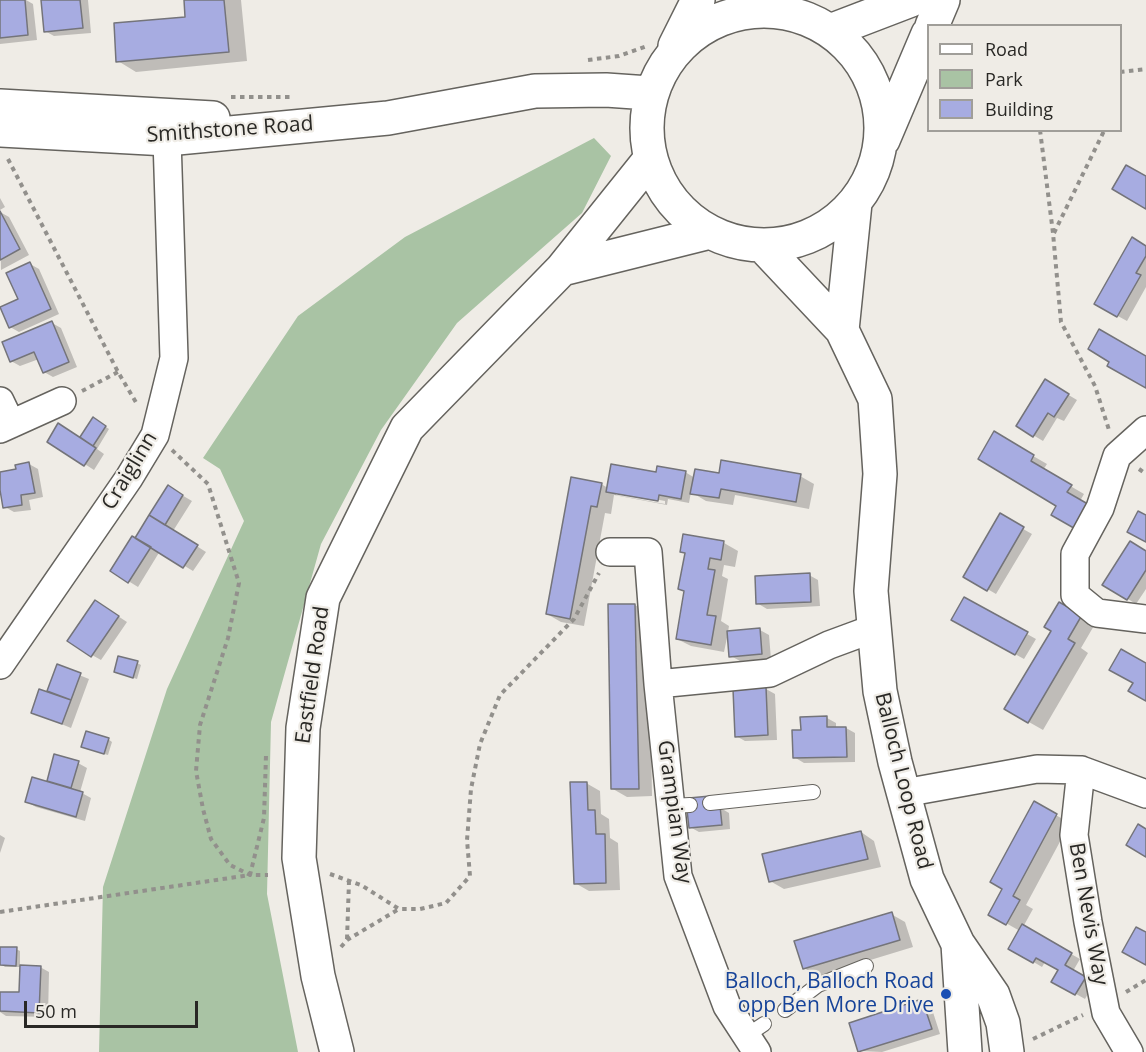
<!DOCTYPE html>
<html>
<head>
<meta charset="utf-8">
<style>
	body { margin:0 }
	#map { position:relative; width:1146px; height:1052px; overflow:hidden; background:#efece6; font-family:"Open Sans",sans-serif }
	canvas { display:block }
	.legend { position:absolute; left:927px; top:24px; width:195px; height:108px; box-sizing:border-box; background:#efece6; border:2px solid #a09e99; margin:0; padding:8px 10px; list-style:none; font-size:18px; color:#292825 }
	.legend li { display:flex; align-items:center; gap:12px; height:30px }
	.legend b { width:30px; border:2px solid #a09e99 }
	.scale { position:absolute; left:24px; top:1001px; width:174px; height:27px; box-sizing:border-box; border:3px solid #292825; border-top:0; padding-left:8px; font-size:18px; line-height:21px; white-space:nowrap; color:#292825; -webkit-text-stroke:4px #efece6; paint-order:stroke }
</style>
</head>
<body>
<div id="map">
<canvas width="1146" height="1052"></canvas>
<ul class="legend">
<li><b style="height:8px;background:#fff"></b>Road</li>
<li><b style="height:16px;background:#a9c3a4"></b>Park</li>
<li><b style="height:16px;background:#a7ace1"></b>Building</li>
</ul>
<div class="scale">50 m</div>
</div>
<script>
const c = document.querySelector('canvas').getContext('2d');
c.lineJoin = 'round';
function fillPath(path, color) {
  c.fillStyle = color;
  c.fill(path, 'evenodd');
}
function poly(rows) {
  const path = new Path2D();
  for (const r of rows) {
    if (r.length === 3) {
      path.moveTo(r[0] + r[2], r[1]);
      path.arc(r[0], r[1], r[2], 0, 2 * Math.PI);
      continue;
    }
    path.moveTo(r[0], r[1]);
    for (let i = 2; i < r.length; i += 2) path.lineTo(r[i], r[i + 1]);
  }
  return path;
}
function stroke(path, color, width, dash) {
  c.strokeStyle = color;
  c.lineWidth = width;
  c.lineCap = dash ? 'butt' : 'round';
  c.setLineDash(dash || []);
  c.stroke(path);
}
function label(font, color, halo, rows, align = 'center') {
  c.font = font + ' "Open Sans",sans-serif';
  c.lineWidth = 4.5;
  c.setLineDash([]);
  c.textBaseline = 'middle';
  c.strokeStyle = halo;
  c.fillStyle = color;
  for (const [text, x, y, turn = 0] of rows) {
    c.save();
    c.translate(x, y);
    c.rotate((+turn || 0) * Math.PI / 180);
    c.textAlign = isNaN(turn) ? turn : align;
    if (halo) c.strokeText(text, 0, 0);
    c.fillText(text, 0, 0);
    c.restore();
  }
}
const green = poly([
	[594,138,611,156,582,213,457,323,381,430,321,544,271,722,267,894,298,1052,99,1052,103,887,167,689,244,521,220,469,203,458,298,316,405,237]
]);
const shadow = poly([
	[26,0,33,4,37,40,0,44,0,1],
	[42,0,88,0,91,33,54,36,45,31],
	[185,0,241,0,247,61,136,72,118,61,186,18],
	[0,198,5,207,0,210],
	[0,212,9,217,29,255,1,270],
	[1146,247,1146,287,1127,321,1096,304],
	[30,264,39,269,59,314,19,332,10,327],
	[52,323,61,328,77,367,53,377,44,372,39,359,20,366,11,361],
	[1045,381,1077,400,1064,421,1057,418,1043,441,1018,426],
	[94,419,109,429,97,449,104,454,94,470,49,441,81,439],
	[995,434,1047,464,1043,470,1084,494,1080,501,1058,505],
	[29,464,38,469,43,497,29,500,31,510,14,512,5,507,0,474,18,471],
	[685,472,695,478,720,475,800,476,814,484,809,509,735,495,733,505,706,501,691,492,689,503,668,499,667,505,614,495,611,514,605,513,584,626,561,622,547,614,572,479,601,484,608,488,657,474],
	[616,492,665,501,665,504,616,495],
	[168,487,192,501,173,531,206,552,193,571,160,551,138,587,112,571,136,539],
	[1000,516,1032,534,996,594,965,576],
	[684,536,724,543,738,551,735,567,724,565,722,576,728,579,721,621,729,626,728,632,760,630,769,635,771,659,740,661,731,656,728,633,724,652,691,646,677,639,686,592,680,589,686,554,681,551],
	[1146,553,1146,589,1136,604,1104,584],
	[809,575,818,580,820,606,767,609,757,603],
	[964,599,1036,639,1024,659,953,620],
	[1060,604,1095,624,1081,648,1088,653,1043,730,1006,709,1052,631],
	[635,605,649,613,652,796,627,797,613,789],
	[104,607,127,622,101,660,92,655],
	[137,663,141,665,137,679,116,672],
	[57,666,89,679,71,728,32,712,48,693],
	[766,689,775,694,777,740,745,741,736,736],
	[827,718,836,723,836,728,846,728,855,733,855,762,804,763,794,757,802,732],
	[108,739,112,742,108,755,87,749],
	[55,756,78,763,87,768,80,792,91,798,85,821,36,807,27,802,48,783],
	[586,783,600,791,601,814,609,819,610,838,618,843,620,890,589,891,575,883],
	[1034,803,1070,823,1026,905,1033,909,1023,927,1080,959,1073,971,1094,983,1085,999,1053,981,1060,970,1045,962,1042,967,1010,948,1020,931,1004,922,1004,889],
	[719,807,729,813,730,829,699,832,690,827],
	[861,832,874,841,881,867,784,889,770,881],
	[0,835,5,838,0,853],
	[891,914,905,922,913,947,818,976,804,968],
	[0,948,16,949,20,951,20,967,40,967,49,972,48,1017,6,1016,0,1012,0,993,21,994,22,967,5,967,1,964],
	[922,1001,931,1006,940,1034,882,1052,860,1051]
]);
const building = poly([
	[0,0,25,0,28,35,0,38,0,0],
	[41,0,80,0,83,28,44,32,41,0],
	[184,0,224,0,229,52,116,62,114,23,185,17,184,0],
	[1126,165,1146,176,1146,209,1112,189,1126,165],
	[0,211,20,249,0,260,0,211],
	[1132,237,1146,246,1146,256,1136,273,1141,275,1117,317,1094,304,1132,237],
	[30,262,51,309,9,328,0,307,18,299,6,273,30,262],
	[52,321,69,362,43,373,34,352,10,362,2,342,52,321],
	[1099,329,1146,356,1146,388,1107,366,1109,362,1088,349,1099,329],
	[1045,379,1069,394,1054,417,1048,413,1033,437,1016,426,1045,379],
	[93,417,106,426,93,446,80,437,93,417],
	[58,423,96,448,84,466,47,442,58,423],
	[994,431,1034,455,1031,461,1072,485,1067,492,1093,507,1079,531,1051,515,1056,506,978,459,994,431],
	[721,460,801,474,796,502,721,489,719,498,690,494,695,469,719,473,721,460],
	[29,462,35,493,21,495,22,505,3,508,0,490,0,472,16,469,15,465,29,462],
	[611,464,656,472,657,466,686,471,681,499,659,495,658,501,606,492,611,464],
	[571,477,602,483,597,507,591,506,570,619,546,614,571,477],
	[168,485,183,495,165,525,149,515,168,485],
	[1138,511,1146,515,1146,542,1127,532,1138,511],
	[1000,513,1024,527,987,591,963,577,1000,513],
	[149,515,198,545,183,568,135,538,149,515],
	[683,534,724,541,721,560,710,558,708,569,715,570,707,615,716,616,711,645,676,639,684,591,678,589,685,553,680,552,683,534],
	[132,536,151,547,128,583,110,571,132,536],
	[1130,541,1146,551,1146,570,1127,600,1102,585,1130,541],
	[810,573,811,602,756,604,755,576,810,573],
	[964,597,1028,632,1015,655,951,620,964,597],
	[95,600,119,616,91,657,67,641,95,600],
	[1059,602,1082,615,1068,639,1075,643,1028,723,1004,709,1051,631,1044,627,1059,602],
	[608,604,635,604,639,789,611,789,608,604],
	[760,628,762,654,729,657,727,631,760,628],
	[1121,649,1146,663,1146,701,1128,691,1133,683,1109,670,1121,649],
	[118,656,138,661,133,678,114,672,118,656],
	[57,664,81,673,71,700,47,691,57,664],
	[766,687,768,735,735,737,733,689,766,687],
	[39,689,71,700,62,724,31,713,39,689],
	[827,716,827,727,846,727,847,757,793,758,792,730,801,730,800,717,827,716],
	[86,731,109,738,104,754,81,747,86,731],
	[54,754,79,761,71,788,47,781,54,754],
	[32,777,83,792,76,817,25,802,32,777],
	[570,782,587,782,588,810,595,810,596,834,605,834,606,883,574,884,570,782],
	[710,796,720,806,722,825,689,828,687,810,690,809,689,798,710,796],
	[1034,801,1057,814,1013,896,1020,900,1006,925,988,915,1002,889,990,882,1034,801],
	[1138,824,1146,829,1146,857,1126,845,1138,824],
	[861,831,868,859,769,882,762,854,861,831],
	[892,912,900,940,803,969,794,941,892,912],
	[1022,924,1072,953,1065,965,1086,977,1075,995,1051,982,1058,970,1036,958,1033,963,1008,949,1022,924],
	[1136,927,1146,932,1146,965,1122,952,1136,927],
	[0,947,17,947,16,966,0,965,0,947],
	[20,965,41,966,39,1013,0,1011,0,992,19,992,20,965],
	[922,999,932,1029,858,1052,849,1023,922,999]
]);
const path = poly([
	[588,60,619,56,647,46],
	[1120,72,1146,69],
	[231,97,292,97],
	[1040,130,1053,233,1061,322,1095,386,1109,430],
	[8,159,118,372,137,404],
	[1054,233,1104,131],
	[82,391,118,372],
	[172,450,208,484,239,583,228,638,200,725,196,771,203,809,211,839,230,865,250,875,268,875],
	[1139,469,1146,474],
	[330,874,361,885,399,909,420,909,446,903,470,876,467,840,471,789,480,744,500,695,574,619,599,573],
	[0,912,250,875,264,818,266,755],
	[347,939,349,881],
	[341,947,347,940,399,909],
	[1126,992,1146,980],
	[1033,1039,1083,1015]
]);
const lane = poly([
	[710,803,813,792],
	[671,806,690,805],
	[785,1010,818,985,866,966],
	[746,1036,764,1024]
]);
const street = poly([
	[0,401,11,424],
	[0,429,62,401],
	[1146,430,1117,456,1100,508,1075,554,1075,595,1097,613,1146,619],
	[610,552,648,552,658,684,678,876,727,1006,757,1052],
	[0,665,129,478,155,435,174,358,167,139],
	[658,684,770,673,829,645,875,628],
	[1081,770,1074,835,1088,922,1106,1013,1129,1052],
	[904,793,1037,769,1081,770,1146,794]
]);
const secondary = poly([
	[764,128,117],
	[932,26,943,0],
	[830,31,911,0],
	[675,46,698,0],
	[0,106,213,118],
	[0,130,167,139,388,118,535,91,606,90,649,93],
	[883,140,928,34],
	[762,245,842,330,875,399,880,474,871,591,880,691,895,762,927,879,958,944,993,995,1003,1023,1007,1052],
	[562,269,710,232],
	[842,330,855,203],
	[958,944,965,1052],
	[337,1052,318,976,299,858,303,728,323,598,407,428,562,269,651,158]
]);
const markers = [
	[946,994,6,"#1a4fb4"]
];
const streetNames = [
	["Smithstone Road",230,130,-4],
	["Craiglinn",130,471,-59],
	["Eastfield Road",313,675,-82],
	["Balloch Loop Road",903,781,76],
	["Grampian Way",674,812,82],
	["Ben Nevis Way",1088,914,80]
];
const transitNames = [
	["Balloch, Balloch Road",934,982],
	["opp Ben More Drive",934,1006]
];
fillPath(green, '#a9c3a4');
fillPath(shadow, '#0003');
fillPath(building, '#a7ace1');
stroke(building, '#74747a', 1.5);
stroke(lane, '#65635e', 16);
stroke(street, '#65635e', 30);
stroke(secondary, '#65635e', 36);
stroke(path, '#92908c', 4, [4.5, 4.5]);
stroke(lane, '#fff', 14);
stroke(street, '#fff', 27);
stroke(secondary, '#fff', 33);
for (const [x, y, r, color] of markers) {
  const dot = new Path2D();
  dot.arc(x, y, r, 0, 2 * Math.PI);
  c.fillStyle = color;
  c.fill(dot);
  stroke(dot, '#efece6', 2);
}
label('21px', '#292825', '#efece6', streetNames);
label('21px', '#164399', '#efece6', transitNames, 'right');
</script>
</body>
</html>
